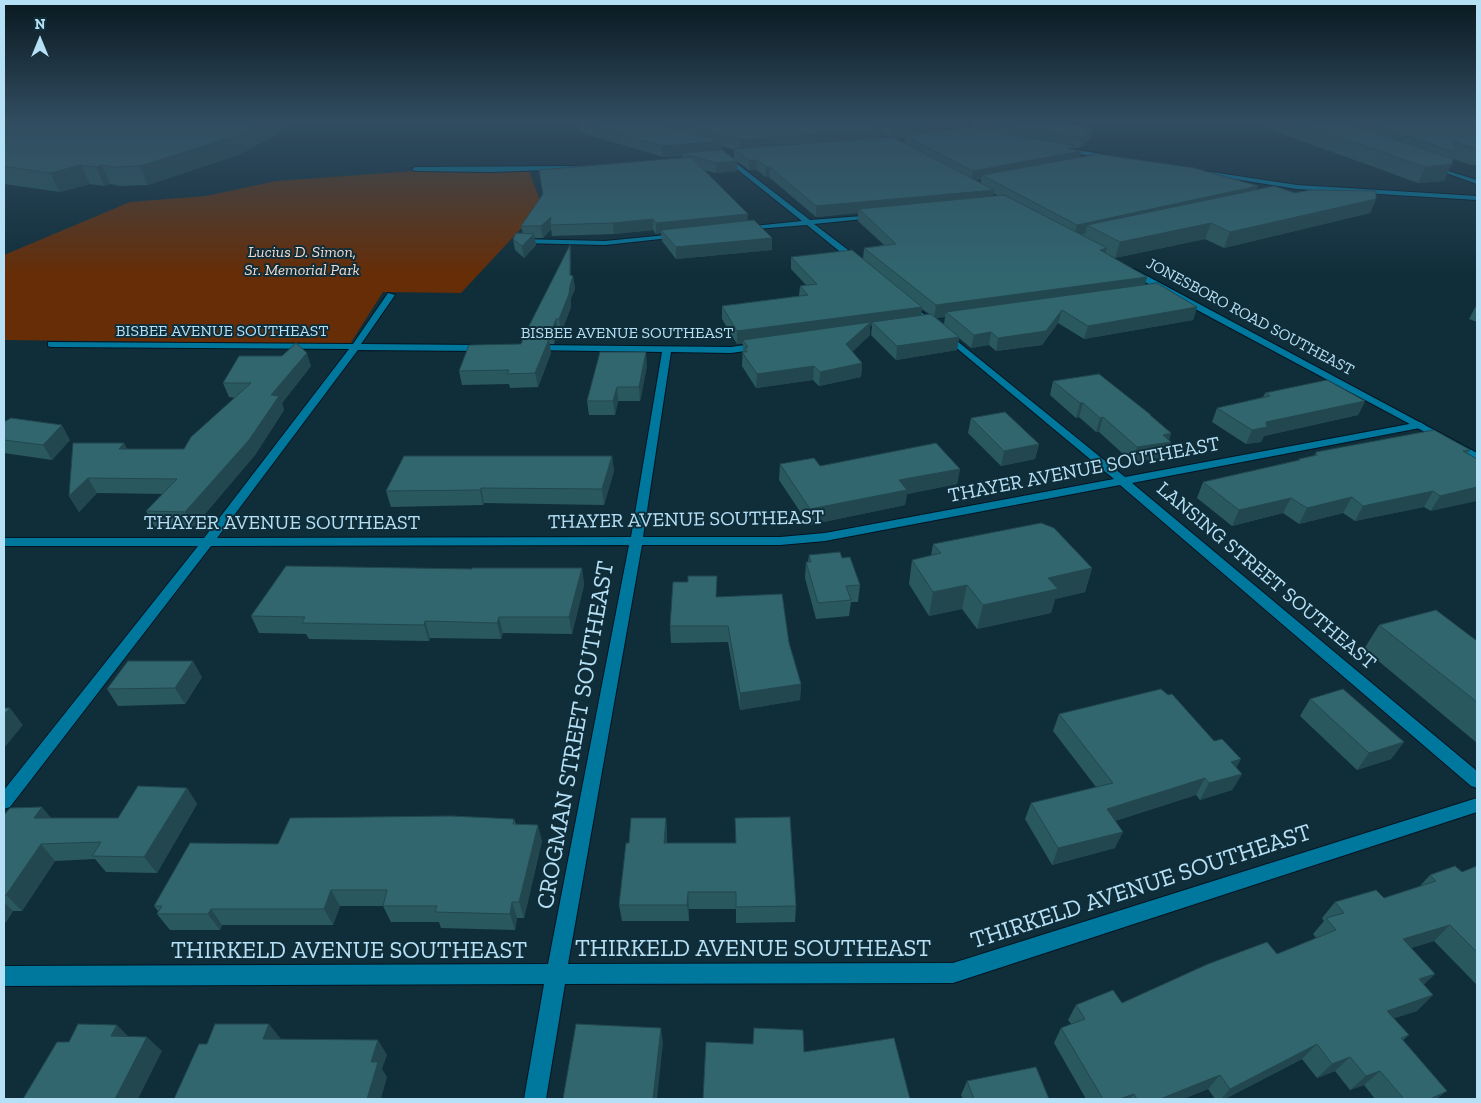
<!DOCTYPE html>
<html>
<head>
<meta charset="utf-8">
<style>
	body { margin:0 }
	#map { position:relative; width:1481px; height:1103px; overflow:hidden; background:#102e3a; font-family:"Zilla Slab",serif }
	canvas { display:block }
	.frame { position:absolute; inset:0; border:5px solid #b6e0f5; pointer-events:none }
	.north { position:absolute; left:15px; top:15px; width:50px; height:50px; -webkit-text-stroke:4px #102e3a; paint-order:stroke; rotate:0deg; font-size:14px; font-weight:700; line-height:20px; text-align:center; color:#b6e0f5 }
	.north::after { content:''; display:block; margin:auto; width:18px; height:22px; background:#b6e0f5; clip-path:polygon(50% 0,100% 100%,50% 72%,0 100%) }
</style>
</head>
<body>
<div id="map">
<canvas width="1481" height="1103"></canvas>
<div class="frame"></div>
<div class="north">N</div>
</div>
<script>
const c = document.querySelector('canvas').getContext('2d');
c.lineJoin = 'round';
function fillPath(path, color) {
  c.fillStyle = color;
  c.fill(path, 'evenodd');
}
function poly(rows) {
  const path = new Path2D();
  for (const r of rows) {
    path.moveTo(r[0], r[1]);
    for (let i = 2; i < r.length; i += 2) path.lineTo(r[i], r[i + 1]);
  }
  return path;
}
function stroke(path, color, width, dash) {
  c.strokeStyle = color;
  c.lineWidth = width;
  c.lineCap = dash ? 'butt' : 'round';
  c.setLineDash(dash || []);
  c.stroke(path);
}
function label(font, color, halo, rows, align = 'center') {
  c.font = font + ' "Zilla Slab",serif';
  c.lineWidth = 4;
  c.setLineDash([]);
  c.textBaseline = 'middle';
  c.strokeStyle = halo;
  c.fillStyle = color;
  for (const [text, x, y, turn = 0] of rows) {
    c.save();
    c.translate(x, y);
    c.rotate((+turn || 0) * Math.PI / 180);
    c.textAlign = isNaN(turn) ? turn : align;
    if (halo) c.strokeText(text, 0, 0);
    c.fillText(text, 0, 0);
    c.restore();
  }
}
const green = poly([
	[415,171,529,171,542,206,461,293,383,292,350,344,4,340,4,255,130,202,206,196,276,181]
]);
const minor = poly([
	[723,156,727,156,810,220,875,215,876,216,873,218,814,224,860,259,860,263,854,263,807,225,742,230,741,229,744,227,802,221,723,158,723,156],
	[574,166,576,169,491,172,415,171,412,169,415,167,574,166],
	[677,234,680,236,679,237,605,245,520,243,516,241,520,239,605,241,677,234],
	[388,293,395,295,361,344,484,345,488,348,484,351,358,350,217,538,631,537,662,352,531,350,530,348,534,345,731,347,759,343,763,346,759,349,731,353,671,352,643,537,780,537,825,533,1114,479,906,306,906,302,909,302,1125,477,1420,422,1425,425,1420,428,1132,483,1477,771,1477,788,1471,786,1120,485,825,541,780,545,642,545,568,964,953,963,1477,798,1477,812,953,983,565,984,546,1099,524,1099,544,984,4,986,4,966,548,964,629,545,211,546,10,807,4,809,4,790,198,546,4,546,4,538,204,538,349,349,51,347,48,346,48,342,353,344,388,293]
]);
const tertiary = poly([
	[1432,166,1477,180,1477,184,1432,168,1432,166]
]);
const secondary = poly([
	[1064,148,1108,155,1111,157,1108,159,1062,151,1064,148],
	[1205,171,1297,185,1477,196,1477,200,1297,189,1203,174,1205,171],
	[1128,269,1134,269,1477,453,1477,460,1128,273,1128,269]
]);
const wall = poly([
	[4,120,241,154,148,185,120,186,110,184,104,186,90,184,60,192,4,184],
	[564,120,1046,120,1044,121,1093,128,1091,139,1079,148,1073,148,1072,149,1079,157,1257,190,1376,199,1370,213,1224,248,1205,239,1115,258,1105,253,1147,277,1145,285,1197,307,1193,320,1084,339,1058,323,1042,345,996,351,989,345,971,348,959,338,957,350,896,360,871,335,872,326,870,326,870,335,852,352,862,363,861,377,819,386,813,380,756,388,742,366,743,344,737,344,722,319,722,306,799,296,800,286,806,285,791,269,791,257,863,259,864,248,884,245,858,221,858,213,816,217,769,177,765,177,757,170,749,170,734,159,734,150,722,146,722,150,737,171,716,173,704,170,747,221,772,238,772,250,676,259,662,241,661,233,656,234,653,230,614,234,552,236,551,229,543,238,534,238,536,245,524,258,515,250,513,239,523,234,521,226,682,157,682,156,663,157,579,132,578,124],
	[973,122,972,129,965,127],
	[944,127,955,129,943,131],
	[881,133,884,135,890,138,881,138],
	[905,137,904,143,896,139],
	[981,179,981,183,975,180],
	[993,193,999,196,993,196],
	[922,309,929,314,921,315],
	[945,317,944,324,936,318],
	[1244,120,1477,120,1477,165,1471,165,1453,159,1444,181,1418,183],
	[570,245,571,257,571,275,573,276,575,289,571,298,571,307,561,333,558,332,554,344,549,344,551,353,538,387,510,388,509,384,462,385,459,371,521,344,529,339,527,330],
	[1476,306,1477,306,1477,322,1469,319],
	[311,366,282,403,284,410,255,455,193,528,155,527,146,511,163,494,97,493,79,512,69,496,124,443,127,449,184,449,236,398,229,397,223,383],
	[647,366,640,401,618,401,615,415,589,415,587,401],
	[1053,381,1151,416,1171,433,1169,440,1166,457,1132,462,1099,432,1096,432,1079,417,1076,418,1050,395],
	[1265,393,1365,401,1358,415,1264,436,1261,442,1246,444,1212,422,1217,408,1263,397],
	[971,418,1039,444,1035,459,1001,466,968,433],
	[4,422,70,440,52,460,4,453],
	[1470,450,1431,511,1424,507,1355,521,1343,513,1299,524,1283,513,1232,526,1197,498,1203,482,1298,460,1299,459,1314,456,1316,452],
	[612,456,614,471,604,505,484,503,483,505,391,507,386,491],
	[780,464,820,466,960,469,957,484,907,494,905,505,809,525,779,480],
	[933,544,1092,568,1085,592,1055,599,1051,613,977,629,962,609,929,616,909,584,912,560,931,556],
	[809,555,842,558,860,585,858,602,851,602,849,616,816,619,805,578,806,562,808,562],
	[582,568,584,585,572,634,503,633,501,639,430,638,429,641,309,639,306,634,259,633,251,616,472,569],
	[717,597,789,643,801,684,800,700,740,710,728,642,671,643,670,626],
	[1379,625,1477,641,1477,743,1364,649],
	[202,677,185,704,118,706,107,689],
	[1310,699,1404,742,1391,759,1357,770,1300,716],
	[1059,714,1236,767,1242,774,1232,790,1200,800,1196,795,1115,821,1115,848,1052,865,1025,819,1031,803,1096,787,1053,731],
	[187,788,197,804,157,873,106,872,95,859,55,861,22,911,13,911,6,922,4,922,4,815,51,818,118,818],
	[666,818,667,835,667,843,796,906,795,922,736,923,736,909,689,909,689,921,622,921,619,905,629,843],
	[514,819,516,824,542,841,524,918,517,918,515,930,441,928,439,922,391,922,383,906,340,906,333,925,222,925,220,930,170,930,157,914,158,911,154,906,278,844],
	[1477,866,1477,985,1434,941,1411,948,1435,974,1424,984,1417,1011,1394,1018,1409,1035,1403,1040,1447,1091,1436,1099,1375,1099,1364,1085,1350,1090,1335,1071,1317,1078,1302,1059,1225,1099,1215,1099,1208,1089,1183,1099,1086,1099,1054,1043,1061,1028,1071,1024,1068,1020,1076,1005,1122,1003,1277,954,1316,938,1313,934,1324,921,1322,918,1335,902,1384,898,1419,887,1430,875,1462,872],
	[967,1081,1049,1099,963,1099,961,1095]
]);
const shadedWall = poly([
	[266,120,303,120,241,154,148,185,140,166],
	[963,120,976,120,973,121,973,122,961,130],
	[944,122,943,133,905,136,905,137,892,139,894,128],
	[1093,128,1091,139,1079,148,1081,137],
	[882,129,881,140,740,151,740,140],
	[722,141,722,152,682,153,682,156,663,157,662,146],
	[1074,145,1072,152,1081,151,1079,160,982,175,981,179,971,181,973,171,1068,149],
	[749,160,757,160,757,170,749,170],
	[737,161,737,171,716,173,716,163],
	[1452,164,1444,181,1418,183,1425,167],
	[81,165,90,184,60,192,50,173],
	[102,165,110,184,104,186,96,167],
	[766,167,770,167,769,177,765,177],
	[1258,186,1255,197,1087,225,1085,234,1074,236,1077,225],
	[994,190,992,200,859,209,858,213,816,217,816,206],
	[1376,199,1370,213,1224,248,1230,232],
	[748,214,747,225,661,230,661,233,656,234,656,223],
	[551,217,551,229,543,238,541,226],
	[653,219,653,230,614,234,613,223],
	[1211,223,1205,239,1115,258,1120,242],
	[534,234,536,245,524,258,522,246],
	[772,238,772,250,676,259,676,247],
	[570,245,571,257,571,281,573,276,575,289,571,298,571,307,561,333,559,319,570,275],
	[1107,248,1103,260,1100,250],
	[1147,277,1143,290,946,312,945,317,934,318,936,305],
	[922,307,921,320,872,322,872,326,870,326,870,335,845,358,846,344,743,340,743,344,737,344,737,331],
	[1197,307,1193,320,1084,339,1088,326],
	[1062,310,1058,323,1042,345,996,351,998,338],
	[556,319,558,332,554,344,552,330],
	[991,332,989,345,971,348,974,335],
	[959,337,957,350,896,360,897,346],
	[549,339,551,353,538,387,535,373],
	[646,352,647,366,640,401,639,387],
	[307,353,311,366,282,403,284,410,255,455,193,528,185,512,271,395],
	[862,363,861,377,819,386,820,372],
	[814,366,813,380,756,388,757,374],
	[617,387,618,401,615,415,613,401],
	[1365,401,1358,415,1264,436,1261,442,1246,444,1252,430,1266,422],
	[1080,403,1083,403,1079,417,1076,418],
	[1103,417,1099,432,1096,432,1100,418],
	[62,425,70,440,52,460,43,445],
	[1171,433,1168,442,1171,442,1166,457,1132,462,1137,447,1163,435],
	[124,443,132,458,119,449],
	[1039,444,1035,459,1001,466,1004,451],
	[612,456,614,471,604,505,602,489],
	[960,469,957,484,907,494,905,505,809,525,810,509,899,480],
	[88,478,97,493,79,512,69,496],
	[1477,487,1477,501,1431,511,1440,496],
	[481,488,484,503,483,505,480,490],
	[1433,491,1424,507,1355,521,1363,506],
	[1352,497,1343,513,1299,524,1307,508],
	[1291,498,1283,513,1232,526,1239,510],
	[582,568,584,585,572,634,569,617],
	[1092,568,1085,592,1055,599,1051,613,977,629,983,605,1048,578],
	[967,585,962,609,929,616,933,592],
	[499,617,503,633,501,639,497,623],
	[425,621,430,638,429,641,424,625],
	[193,661,202,677,185,704,175,688],
	[801,684,800,700,740,710,740,693],
	[4,708,10,708,23,725,4,748],
	[1404,742,1391,759,1357,770,1369,753],
	[1241,759,1232,776,1231,762],
	[1242,774,1232,790,1200,800,1209,783],
	[1205,778,1196,795,1099,826,1107,809],
	[187,788,197,804,157,873,144,857],
	[42,807,56,824,34,818],
	[666,818,667,835,666,859,664,843],
	[538,825,542,841,524,918,519,902],
	[1123,832,1115,848,1052,865,1058,848],
	[41,844,55,861,22,911,6,895],
	[331,890,340,906,333,925,324,909],
	[688,892,689,909,689,921,687,905],
	[4,902,13,911,6,922,4,920],
	[512,902,517,918,515,930,510,914],
	[211,909,222,925,220,930,208,914],
	[1450,925,1434,941,1388,955,1403,939],
	[1435,974,1418,990,1419,979],
	[1433,995,1417,1011,1371,1026,1387,1011],
	[269,1024,281,1039,263,1039],
	[117,1025,132,1040,111,1036],
	[661,1028,663,1043,657,1099,653,1099],
	[147,1037,162,1051,138,1099,115,1099],
	[378,1040,387,1055,382,1069,387,1077,381,1099,367,1099,371,1062],
	[1317,1044,1302,1059,1225,1099,1221,1099,1230,1089],
	[1350,1057,1335,1071,1317,1078,1332,1064],
	[1380,1071,1364,1085,1350,1090,1366,1076],
	[1220,1075,1208,1089,1183,1099,1160,1099],
	[1447,1091,1436,1099,1430,1099],
	[1134,1094,1130,1099,1119,1099]
]);
const building = poly([
	[4,120,266,120,235,136,140,166,112,167,102,165,96,167,81,165,50,173,4,166,4,120],
	[583,120,641,120,722,141,662,146,578,121,583,120],
	[664,120,864,120,882,129,740,140,664,120],
	[878,120,930,120,944,122,894,128,878,120],
	[974,120,1037,120,1093,128,1081,137,973,121,974,120],
	[1290,120,1339,120,1453,159,1452,164,1425,167,1290,120],
	[1359,120,1477,120,1477,149,1455,142,1454,152,1359,120],
	[965,127,1074,145,1068,149,1081,151,973,171,905,136,965,127],
	[893,137,994,190,816,206,770,167,766,167,757,160,749,160,734,149,893,137],
	[722,150,737,161,716,163,682,153,722,150],
	[1098,154,1194,168,1258,186,1077,225,982,175,1098,154],
	[691,157,748,214,656,223,653,219,613,223,550,225,551,217,541,226,521,226,543,194,539,170,691,157],
	[1274,186,1295,193,1310,190,1376,191,1376,199,1230,232,1211,223,1120,242,1087,225,1274,186],
	[1004,195,1107,248,1100,250,1147,277,936,305,864,248,896,244,859,209,1004,195],
	[754,220,772,238,676,247,661,230,754,220],
	[516,233,534,234,522,246,513,239,516,233],
	[570,245,570,275,573,276,570,286,569,294,559,319,556,319,552,330,527,330,570,245],
	[852,250,922,307,737,331,722,306,808,295,800,286,817,284,791,257,852,250],
	[1157,283,1197,307,1088,326,1062,310,1046,331,998,338,991,332,974,335,946,312,1157,283],
	[931,314,959,337,897,346,872,322,931,314],
	[871,322,846,344,862,363,820,372,814,366,757,374,742,352,747,352,745,348,748,347,743,340,871,322],
	[523,339,549,339,535,373,507,374,509,370,459,371,469,345,521,344,523,339],
	[296,343,307,353,271,395,279,396,249,440,185,512,146,511,177,479,88,478,69,496,73,443,124,443,119,449,184,449,191,437,251,383,223,383,239,356,282,356,296,343],
	[600,352,646,352,639,387,617,387,613,401,587,401,600,352],
	[1099,374,1151,415,1150,415,1171,433,1163,435,1171,442,1137,447,1103,417,1100,418,1083,403,1080,403,1053,381,1099,374],
	[1327,380,1365,401,1266,422,1267,427,1252,430,1217,408,1270,396,1265,393,1327,380],
	[1005,412,1039,444,1004,451,971,418,1005,412],
	[11,418,62,425,43,445,4,440,4,422,11,418],
	[1434,430,1470,450,1463,451,1477,459,1477,487,1440,496,1433,491,1363,506,1352,497,1307,508,1291,498,1239,510,1203,482,1300,460,1299,459,1317,455,1316,452,1434,430],
	[936,443,960,469,899,480,907,490,810,509,780,464,814,458,820,466,936,443],
	[404,456,612,456,602,489,481,488,480,490,386,491,404,456],
	[1041,523,1054,528,1092,568,1048,578,1058,589,983,605,967,585,933,592,912,560,941,553,933,544,1041,523],
	[840,552,842,558,850,557,860,585,846,586,851,600,818,603,806,562,811,562,809,555,840,552],
	[286,566,472,569,472,568,582,568,569,617,499,617,497,623,425,621,424,625,302,623,305,617,251,616,286,566],
	[688,576,717,576,716,597,782,594,789,643,801,684,740,693,728,626,670,626,673,582,688,582,688,576],
	[1436,610,1477,641,1477,702,1379,625,1436,610],
	[128,661,193,661,175,688,107,689,128,661],
	[1161,689,1168,695,1172,694,1214,741,1222,739,1241,759,1231,762,1242,774,1209,783,1205,778,1107,809,1123,832,1058,848,1031,803,1113,783,1059,714,1161,689],
	[1343,689,1404,742,1369,753,1310,699,1343,689],
	[4,708,10,708,4,715,4,708],
	[138,786,187,788,144,857,92,856,101,842,41,844,6,895,4,895,4,815,10,808,42,807,34,818,118,818,138,786],
	[451,816,514,819,513,824,538,825,519,902,512,902,510,914,435,912,437,906,383,906,387,890,331,890,324,909,211,909,208,914,157,914,162,906,154,906,190,843,278,844,290,818,451,816],
	[790,817,796,906,736,907,736,892,688,892,687,905,619,905,626,843,629,843,631,818,666,818,664,843,736,843,735,818,790,817],
	[1455,866,1462,872,1477,866,1477,952,1450,925,1403,939,1435,974,1419,979,1433,995,1387,1011,1409,1035,1401,1038,1447,1091,1430,1099,1404,1099,1380,1071,1366,1076,1350,1057,1332,1064,1317,1044,1230,1089,1220,1075,1160,1099,1137,1099,1134,1094,1119,1099,1103,1099,1061,1028,1085,1019,1076,1005,1113,990,1122,1003,1208,964,1267,942,1277,954,1336,930,1326,918,1344,913,1335,902,1376,890,1384,898,1436,881,1430,875,1455,866],
	[78,1024,117,1025,111,1036,147,1037,115,1099,23,1099,57,1042,69,1042,78,1024],
	[215,1024,269,1024,263,1039,378,1040,371,1062,378,1062,367,1099,174,1099,199,1044,207,1044,215,1024],
	[576,1024,661,1028,653,1099,563,1099,576,1024],
	[754,1028,803,1030,804,1052,894,1038,910,1099,703,1099,706,1042,753,1044,754,1028],
	[1036,1067,1049,1099,974,1099,967,1081,1036,1067]
]);
const farParknames = [
	["Lucius D. Simon,",302,252],
	["Sr. Memorial Park",302,270]
];
const farStreetnames = [
	["JONESBORO ROAD SOUTHEAST",1250,317,28],
	["BISBEE AVENUE SOUTHEAST",222,331],
	["BISBEE AVENUE SOUTHEAST",627,333]
];
const streetNames = [
	["THAYER AVENUE SOUTHEAST",1084,470,-11],
	["THAYER AVENUE SOUTHEAST",686,520,-1],
	["THAYER AVENUE SOUTHEAST",282,523],
	["LANSING STREET SOUTHEAST",1266,576,40]
];
const nearStreetnames = [
	["CROGMAN STREET SOUTHEAST",576,735,-80],
	["THIRKELD AVENUE SOUTHEAST",1141,887,-18],
	["THIRKELD AVENUE SOUTHEAST",753,949],
	["THIRKELD AVENUE SOUTHEAST",349,951]
];
fillPath(green, '#662d07');
stroke(minor, '#001521', 2);
stroke(tertiary, '#001521', 2);
stroke(secondary, '#001521', 2);
fillPath(minor, '#00779d');
fillPath(tertiary, '#00779d');
fillPath(secondary, '#00779d');
fillPath(wall, '#2a585f');
fillPath(shadedWall, '#22474e');
fillPath(building, '#31666f');
stroke(building, '#22474e', 1);
const sky = c.createLinearGradient(0, 0, 0, 275);
sky.addColorStop(0, '#091920');
sky.addColorStop(0.44, '#314c60');
sky.addColorStop(1, '#314c6000');
c.fillStyle = sky;
c.fillRect(0, 0, 1481, 275);
label('italic 16px', '#f4d9cb', '#102e3a', farParknames);
label('16px', '#b6e0f5', '#102e3a', farStreetnames);
label('20px', '#b6e0f5', '#102e3a', streetNames);
label('24px', '#b6e0f5', '#102e3a', nearStreetnames);
</script>
</body>
</html>
